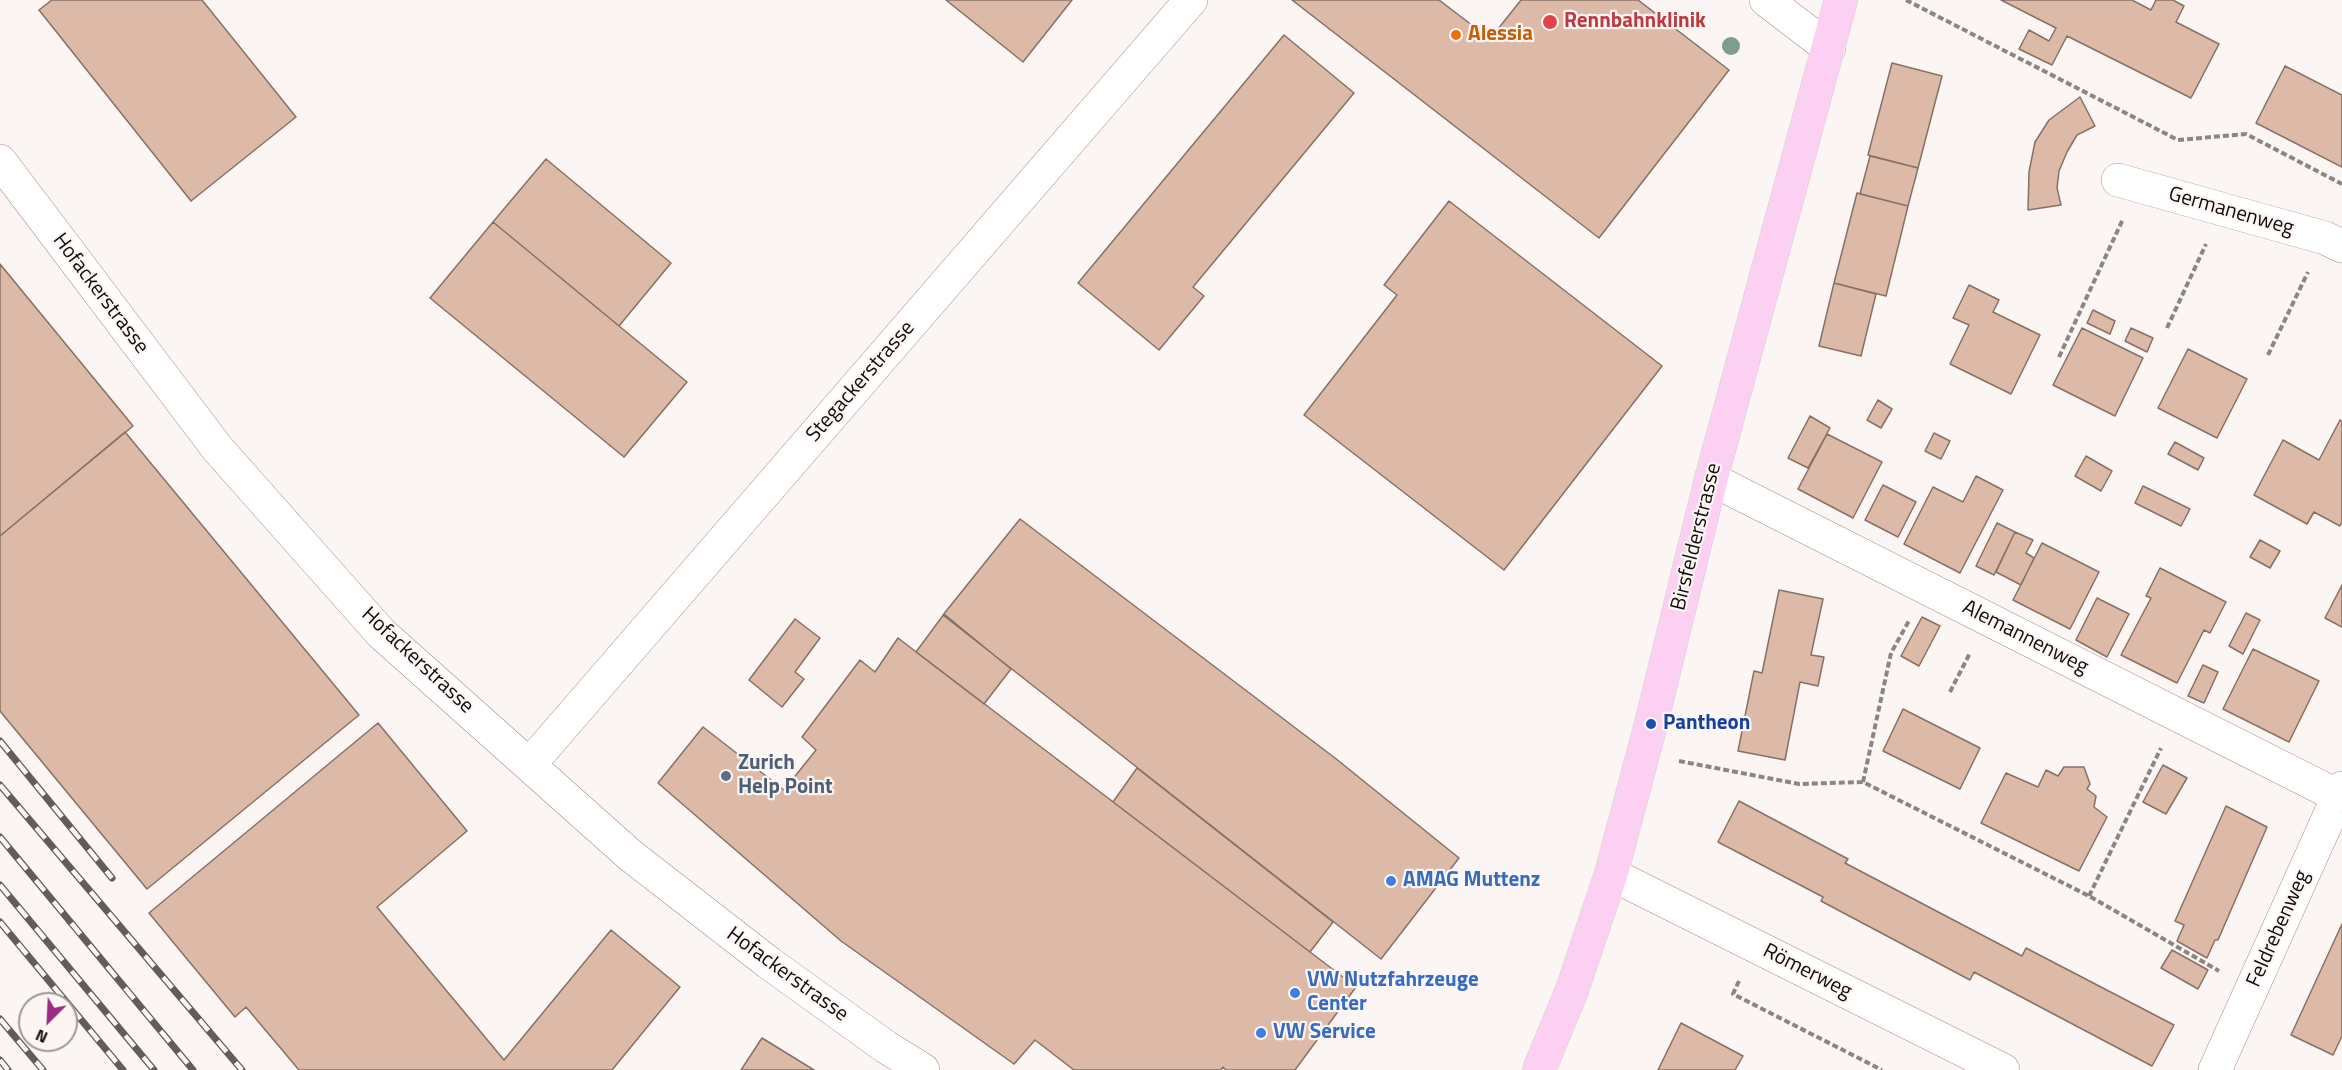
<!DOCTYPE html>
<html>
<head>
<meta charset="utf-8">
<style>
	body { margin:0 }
	#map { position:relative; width:2342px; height:1070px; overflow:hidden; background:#fbf6f4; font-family:"Titillium Web",sans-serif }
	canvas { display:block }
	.north { position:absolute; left:18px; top:992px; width:60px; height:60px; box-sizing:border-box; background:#fbf6f4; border:2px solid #9e9895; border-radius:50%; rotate:204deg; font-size:16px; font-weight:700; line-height:24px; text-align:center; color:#130b07 }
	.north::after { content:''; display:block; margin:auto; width:21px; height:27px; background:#9f2a84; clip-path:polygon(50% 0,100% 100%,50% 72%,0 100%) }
</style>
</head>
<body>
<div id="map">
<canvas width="2342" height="1070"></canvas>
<div class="north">N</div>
</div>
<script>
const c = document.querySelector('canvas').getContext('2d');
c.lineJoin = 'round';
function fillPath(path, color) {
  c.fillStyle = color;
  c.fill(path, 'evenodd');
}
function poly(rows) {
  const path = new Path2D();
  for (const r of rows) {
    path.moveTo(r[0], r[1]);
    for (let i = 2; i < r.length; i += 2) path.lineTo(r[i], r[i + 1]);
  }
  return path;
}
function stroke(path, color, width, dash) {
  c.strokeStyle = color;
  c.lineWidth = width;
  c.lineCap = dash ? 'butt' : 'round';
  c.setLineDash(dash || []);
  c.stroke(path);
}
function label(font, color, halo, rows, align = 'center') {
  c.font = font + ' "Titillium Web",sans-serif';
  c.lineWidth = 4.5;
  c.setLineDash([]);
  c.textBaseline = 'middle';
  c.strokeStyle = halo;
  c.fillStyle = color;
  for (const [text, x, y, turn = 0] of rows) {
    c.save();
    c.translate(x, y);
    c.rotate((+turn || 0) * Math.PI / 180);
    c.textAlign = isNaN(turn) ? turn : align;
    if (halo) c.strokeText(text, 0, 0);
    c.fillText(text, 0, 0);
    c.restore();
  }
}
const building = poly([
	[52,0,202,0,296,117,191,201,39,10,52,0],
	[946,0,1072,0,1023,62,946,0],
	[1292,0,1439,0,1490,39,1521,0,1638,0,1729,70,1599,238,1292,0],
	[2001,0,2132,0,2151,10,2156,0,2173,0,2184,6,2176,22,2219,44,2191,98,2067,36,2052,65,2019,49,2029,30,2049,41,2056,28,2001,0],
	[1284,35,1354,93,1193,287,1204,296,1159,350,1078,283,1284,35],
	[1892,63,1942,76,1918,168,1868,155,1892,63],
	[2285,66,2342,95,2342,167,2256,123,2285,66],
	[2080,97,2095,126,2077,135,2067,152,2059,171,2057,188,2061,205,2028,210,2029,172,2035,142,2049,120,2080,97],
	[1870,156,1918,168,1908,206,1860,194,1870,156],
	[546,159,671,263,619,326,493,222,546,159],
	[1857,193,1908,206,1886,296,1834,283,1857,193],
	[1449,201,1662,366,1504,570,1304,415,1397,295,1384,285,1449,201],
	[493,222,687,382,624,457,430,298,493,222],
	[0,264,133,426,0,536,0,264],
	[1834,283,1876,294,1861,356,1819,346,1834,283],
	[1969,285,1999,300,1993,312,2040,335,2011,394,1950,364,1969,325,1953,318,1969,285],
	[2093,310,2115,321,2110,334,2087,323,2093,310],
	[2082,328,2143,358,2115,416,2053,385,2082,328],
	[2131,328,2153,338,2147,352,2125,341,2131,328],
	[2188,349,2247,379,2217,438,2158,408,2188,349],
	[1878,400,1892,409,1881,428,1867,420,1878,400],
	[1810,416,1830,428,1808,468,1788,458,1810,416],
	[2340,420,2342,421,2342,522,2340,526,2314,512,2307,524,2254,495,2283,440,2319,460,2340,420],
	[125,432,359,715,147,889,0,711,0,536,125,432],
	[1934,433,1950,441,1941,459,1925,451,1934,433],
	[1827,434,1882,462,1853,518,1798,489,1827,434],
	[2175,442,2204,458,2198,470,2168,454,2175,442],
	[2086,456,2112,471,2101,491,2075,476,2086,456],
	[1976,476,2003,490,1960,573,1904,544,1933,487,1963,502,1976,476],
	[1883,485,1916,502,1898,537,1865,520,1883,485],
	[2143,486,2190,509,2181,526,2135,503,2143,486],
	[1020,519,1335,758,1459,858,1381,959,943,615,1020,519],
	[1997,523,2015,532,1994,575,1976,566,1997,523],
	[2015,532,2033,540,2026,553,2034,558,2021,585,1996,572,2015,532],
	[2260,540,2280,551,2270,568,2250,557,2260,540],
	[2042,543,2099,572,2070,629,2013,600,2042,543],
	[2160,568,2226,602,2210,633,2204,630,2177,683,2121,655,2151,598,2146,596,2160,568],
	[2342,585,2342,627,2325,618,2342,585],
	[1779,590,1823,599,1811,655,1824,657,1818,686,1800,682,1785,760,1738,751,1754,671,1762,673,1779,590],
	[2097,598,2129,614,2107,657,2076,640,2097,598],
	[2246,613,2260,620,2243,654,2229,646,2246,613],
	[944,614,1011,669,984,704,916,652,944,614],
	[1922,617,1940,626,1919,666,1901,656,1922,617],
	[795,619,820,638,795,672,804,679,782,707,749,680,795,619],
	[898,638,1356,987,1295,1070,1226,1070,1223,1067,1221,1070,1074,1070,1035,1040,1014,1064,841,941,658,783,703,727,784,790,816,750,802,737,860,660,875,672,898,638],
	[2253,649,2319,681,2289,742,2223,709,2253,649],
	[2203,665,2218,672,2204,703,2188,696,2203,665],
	[1903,709,1980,748,1960,789,1883,751,1903,709],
	[378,723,467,831,377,907,504,1060,611,930,680,987,612,1070,299,1070,246,1007,235,1017,149,913,378,723],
	[2163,765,2187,778,2166,814,2143,802,2163,765],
	[2064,767,2084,767,2090,784,2087,789,2096,796,2094,807,2107,817,2079,871,1981,823,2006,773,2038,787,2046,770,2058,776,2064,767],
	[1137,768,1333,922,1310,952,1113,802,1137,768],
	[1739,801,1848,859,1845,863,2022,956,2026,948,2174,1025,2152,1066,1974,972,1970,980,1821,901,1823,897,1718,842,1739,801],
	[2226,806,2267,827,2218,940,2215,940,2207,958,2177,941,2184,925,2175,921,2226,806],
	[2342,924,2342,1036,2333,1055,2291,1035,2342,924],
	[2172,950,2208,970,2198,989,2161,968,2172,950],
	[1681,1023,1743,1056,1735,1070,1658,1070,1681,1023],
	[762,1038,814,1070,741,1070,762,1038]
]);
const path = poly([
	[1906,0,2178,140,2246,134,2342,184],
	[2167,328,2206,244],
	[2268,355,2308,272],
	[2059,357,2123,219],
	[1950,692,1970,653],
	[1679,761,1799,784,1863,782,2089,896,2219,971],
	[1863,782,1891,653,1910,619],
	[2089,896,2161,748],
	[1739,981,1733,994,1882,1070]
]);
const minor = poly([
	[1766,0,1829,48],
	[0,161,217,448,381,633,630,855,769,963,886,1047,923,1070],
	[2118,180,2325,238,2342,246],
	[1711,479,2338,796],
	[530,764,1191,0],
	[1611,874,2003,1070],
	[2215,1070,2342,788]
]);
const major = poly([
	[1539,1070,1572,990,1611,874,1651,724,1711,479,1841,0]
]);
const rail = poly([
	[0,741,112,878],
	[0,785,242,1070],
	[0,837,193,1070],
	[0,885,154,1070],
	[0,922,123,1070],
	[0,1019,43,1070],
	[0,1060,8,1070]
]);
const trees = [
	[1731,46]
];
const markers = [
	[1550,22,8,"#e0444e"],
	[1456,35,6,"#e8710a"],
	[1651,724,6,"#1a4fb4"],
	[726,776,6,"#5c6f8a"],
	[1391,881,6,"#3f7fe0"],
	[1295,993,6,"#3f7fe0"],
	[1261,1033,6,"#3f7fe0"]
];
const healthNames = [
	["Rennbahnklinik",1564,22]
];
const foodNames = [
	["Alessia",1468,35]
];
const streetNames = [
	["Germanenweg",2231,212,16],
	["Hofackerstrasse",100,294,53],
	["Stegackerstrasse",861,382,-49],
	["Birsfelderstrasse",1697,537,-76],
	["Alemannenweg",2025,638,27],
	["Hofackerstrasse",417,661,43],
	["Feldrebenweg",2279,929,-66],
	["Römerweg",1807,972,27],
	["Hofackerstrasse",787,975,36]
];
const transitNames = [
	["Pantheon",1663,724]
];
const serviceNames = [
	["Zurich",738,764],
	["Help Point",738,788]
];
const shopNames = [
	["AMAG Muttenz",1403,881],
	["VW Nutzfahrzeuge",1307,981],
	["Center",1307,1005],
	["VW Service",1273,1033]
];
fillPath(building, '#ddb9a8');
stroke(building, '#877166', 1.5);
stroke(minor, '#a68e83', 34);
stroke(major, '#d5d3d2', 34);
stroke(path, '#8c8683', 4, [6, 3]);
stroke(minor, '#fff', 33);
stroke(major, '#fbd0f3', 33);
stroke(rail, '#635c59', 7);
stroke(rail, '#fbf6f4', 4.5, [14]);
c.fillStyle = '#7f9d8d';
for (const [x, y] of trees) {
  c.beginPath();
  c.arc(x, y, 9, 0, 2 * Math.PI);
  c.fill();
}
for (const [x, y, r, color] of markers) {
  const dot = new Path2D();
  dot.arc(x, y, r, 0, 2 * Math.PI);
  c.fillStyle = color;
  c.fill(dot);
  stroke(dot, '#fbf6f4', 2);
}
label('bold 21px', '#be3a42', '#fbf6f4', healthNames, 'left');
label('bold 21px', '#c56008', '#fbf6f4', foodNames, 'left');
label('21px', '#130b07', '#fbf6f4', streetNames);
label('bold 21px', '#164399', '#fbf6f4', transitNames, 'left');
label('bold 21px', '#4e5e75', '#fbf6f4', serviceNames, 'left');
label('bold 21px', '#366cbe', '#fbf6f4', shopNames, 'left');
</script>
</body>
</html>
